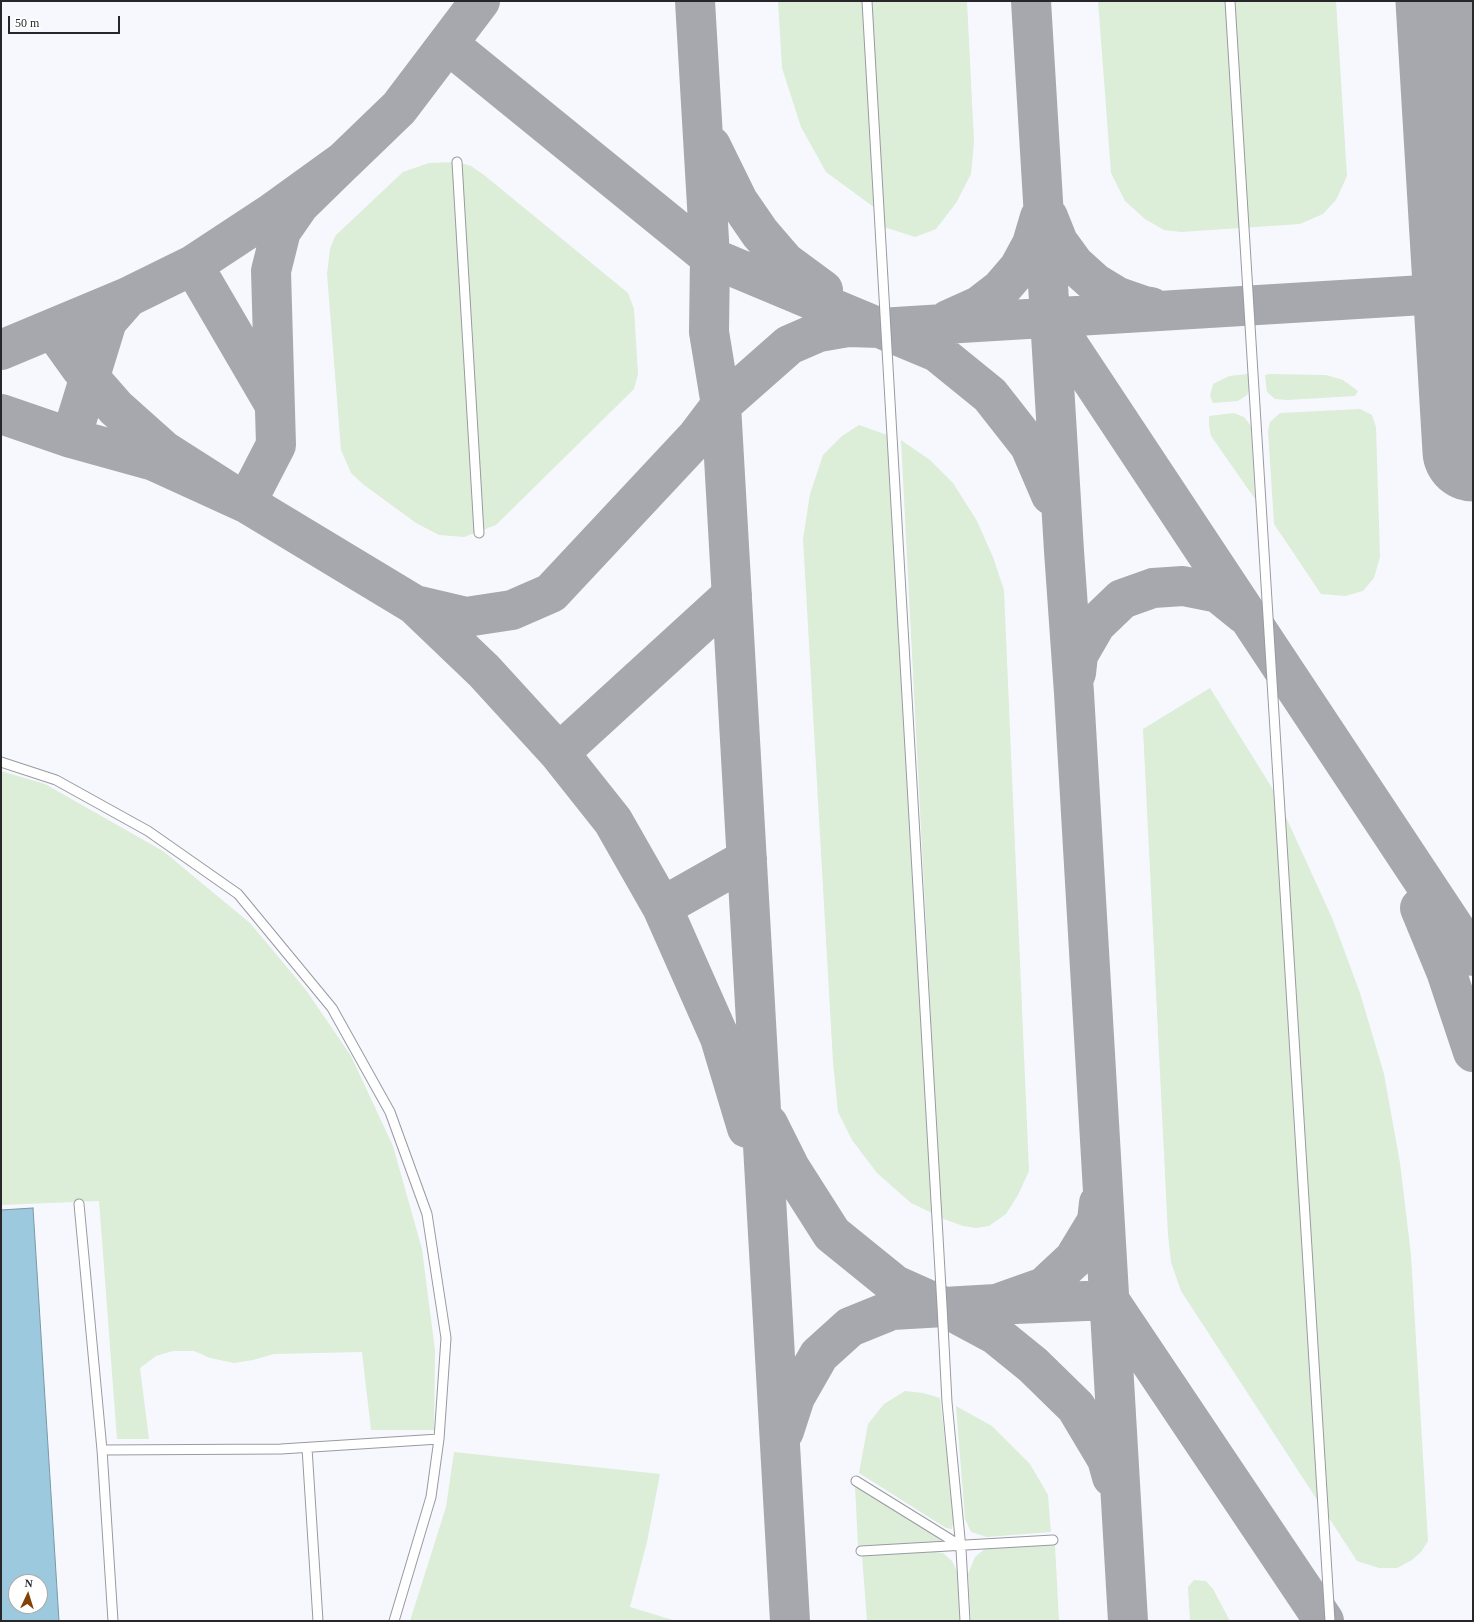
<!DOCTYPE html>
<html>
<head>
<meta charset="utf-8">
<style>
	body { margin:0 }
	#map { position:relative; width:1474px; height:1622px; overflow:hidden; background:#f7f8fe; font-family:Georgia,serif }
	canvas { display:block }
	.frame { position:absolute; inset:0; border:2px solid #27272b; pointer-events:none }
	.north { position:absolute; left:8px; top:1574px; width:40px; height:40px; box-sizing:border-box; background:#fff; border:1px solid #a9a9aa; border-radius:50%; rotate:4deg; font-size:11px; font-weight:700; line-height:16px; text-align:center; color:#27272b }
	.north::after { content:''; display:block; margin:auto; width:14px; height:18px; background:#824306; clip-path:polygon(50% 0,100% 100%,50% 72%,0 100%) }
	.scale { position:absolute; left:8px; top:16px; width:112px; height:18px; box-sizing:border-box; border:2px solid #27272b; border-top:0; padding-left:5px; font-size:12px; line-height:14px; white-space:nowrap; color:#27272b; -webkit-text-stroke:3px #fff; paint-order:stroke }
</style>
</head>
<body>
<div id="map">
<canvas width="1474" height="1622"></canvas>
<div class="frame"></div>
<div class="north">N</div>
<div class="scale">50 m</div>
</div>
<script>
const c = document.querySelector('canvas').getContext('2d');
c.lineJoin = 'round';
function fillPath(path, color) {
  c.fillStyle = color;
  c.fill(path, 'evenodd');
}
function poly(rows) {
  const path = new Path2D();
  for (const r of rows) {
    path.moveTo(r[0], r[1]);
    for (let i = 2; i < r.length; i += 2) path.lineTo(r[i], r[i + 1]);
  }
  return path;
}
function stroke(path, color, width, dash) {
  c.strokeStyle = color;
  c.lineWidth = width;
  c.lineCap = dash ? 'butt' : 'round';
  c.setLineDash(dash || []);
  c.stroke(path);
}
const green = poly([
	[778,1,863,1,875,208,826,172,801,127,782,68],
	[872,1,967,1,974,142,971,174,956,203,936,229,915,237,884,227],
	[1098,1,1336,1,1347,176,1336,200,1323,214,1300,224,1181,232,1164,230,1145,219,1125,201,1111,173],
	[457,162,471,166,484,175,628,293,634,309,638,374,634,389,496,525,464,537,439,535,416,523,364,485,351,473,341,450,327,274,330,249,335,236,403,172,429,163],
	[1248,374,1250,387,1247,395,1238,401,1213,403,1210,396,1213,384,1229,376],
	[1269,374,1326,375,1343,380,1358,391,1355,396,1287,400,1275,399,1267,392,1265,375],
	[1360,409,1372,415,1376,427,1380,557,1374,578,1363,591,1345,596,1321,594,1274,524,1268,431,1270,422,1280,413],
	[1234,413,1244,417,1251,426,1255,499,1211,436,1209,425,1209,416],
	[859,425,887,435,932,1213,911,1203,877,1173,852,1140,838,1112,833,1062,803,539,810,494,823,455,842,436],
	[901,440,930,460,953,483,977,521,993,557,1004,590,1029,1171,1018,1195,1006,1214,989,1226,976,1228,963,1226,941,1218],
	[1210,688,1274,791,1333,920,1360,993,1384,1074,1400,1163,1411,1255,1428,1541,1421,1552,1412,1560,1397,1568,1379,1568,1357,1561,1181,1291,1171,1262,1168,1235,1143,729],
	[1,771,45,784,163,851,250,923,306,990,351,1056,393,1146,422,1249,435,1350,434,1430,371,1430,362,1352,274,1354,253,1360,234,1363,210,1358,194,1351,173,1351,156,1356,140,1368,149,1439,117,1439,99,1201,1,1205],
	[905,1391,923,1393,940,1398,954,1517,952,1529,946,1528,859,1473,868,1424,884,1404],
	[956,1406,992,1426,1030,1464,1048,1495,1051,1532,987,1537,971,1532,965,1519],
	[454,1452,660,1474,647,1542,630,1607,676,1621,410,1621,446,1507],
	[855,1486,944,1542,858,1546],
	[1055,1545,1059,1621,971,1621,968,1574,975,1557,986,1548],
	[929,1551,943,1553,952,1561,957,1571,960,1621,867,1621,862,1555],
	[1194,1580,1206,1581,1213,1589,1230,1621,1190,1621,1188,1587]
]);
const water = poly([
	[33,1208,59,1621,1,1621,1,1210,33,1208],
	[16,1582,40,1582,40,1606,16,1606,16,1582]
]);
const taxiway = poly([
	[695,1,710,257,709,332,721,405,790,1621],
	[1031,1,1064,551,1074,693,1128,1621],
	[448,44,710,257,937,352,990,395,1030,446,1051,495],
	[711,146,738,201,760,233,785,262,823,290],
	[1048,217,1058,242,1074,264,1095,283,1118,297,1144,306,1151,307],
	[193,265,273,402],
	[1050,317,1473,956],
	[948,320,979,306,1001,289,1019,268,1032,244,1040,217],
	[53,329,81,368,116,408,163,450,246,503,276,445,271,271,281,231,299,205,344,161],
	[1,350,128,297,193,265,272,213,344,161,399,108,480,1],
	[1,414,71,438,154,461,246,503,415,605,484,671,559,753,613,821,662,907,720,1038,747,1128],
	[71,438,107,321,128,297],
	[415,605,466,617,512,610,551,593,696,438,721,405,789,345,819,332,848,327,880,328,928,325,1473,292],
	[1076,673,1078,655,1096,624,1122,599,1153,588,1183,586,1218,593,1244,614],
	[559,753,732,595],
	[662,907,747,859],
	[1420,908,1446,971,1473,1052],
	[768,1124,790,1168,832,1234,895,1285,942,1306,996,1335,1033,1365,1076,1407,1107,1459,1112,1477],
	[1109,1300,1324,1621],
	[1015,1304,1109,1300],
	[784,1431,795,1397,819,1355,850,1327,892,1310,996,1304,1044,1287,1074,1259,1097,1221,1099,1203]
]);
const runway = poly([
	[1446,1,1473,451]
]);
const service = poly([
	[867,1,942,1306,947,1402,961,1549,965,1621],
	[1230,1,1330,1621],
	[457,162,479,533],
	[1,762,56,780,148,831,238,894,332,1008,390,1112,427,1214,446,1338,439,1439],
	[79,1204,102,1450,113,1621],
	[307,1448,318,1621],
	[102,1450,281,1449,439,1439,431,1497,394,1621],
	[856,1481,961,1546],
	[861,1551,1053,1540]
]);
fillPath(green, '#dcedd8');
fillPath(water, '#9cc9dd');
stroke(water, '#7998a8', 1);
stroke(taxiway, '#a7a8ad', 40);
stroke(runway, '#a7a8ad', 101);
stroke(service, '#999aa2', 11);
stroke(service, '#fff', 9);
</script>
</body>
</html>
